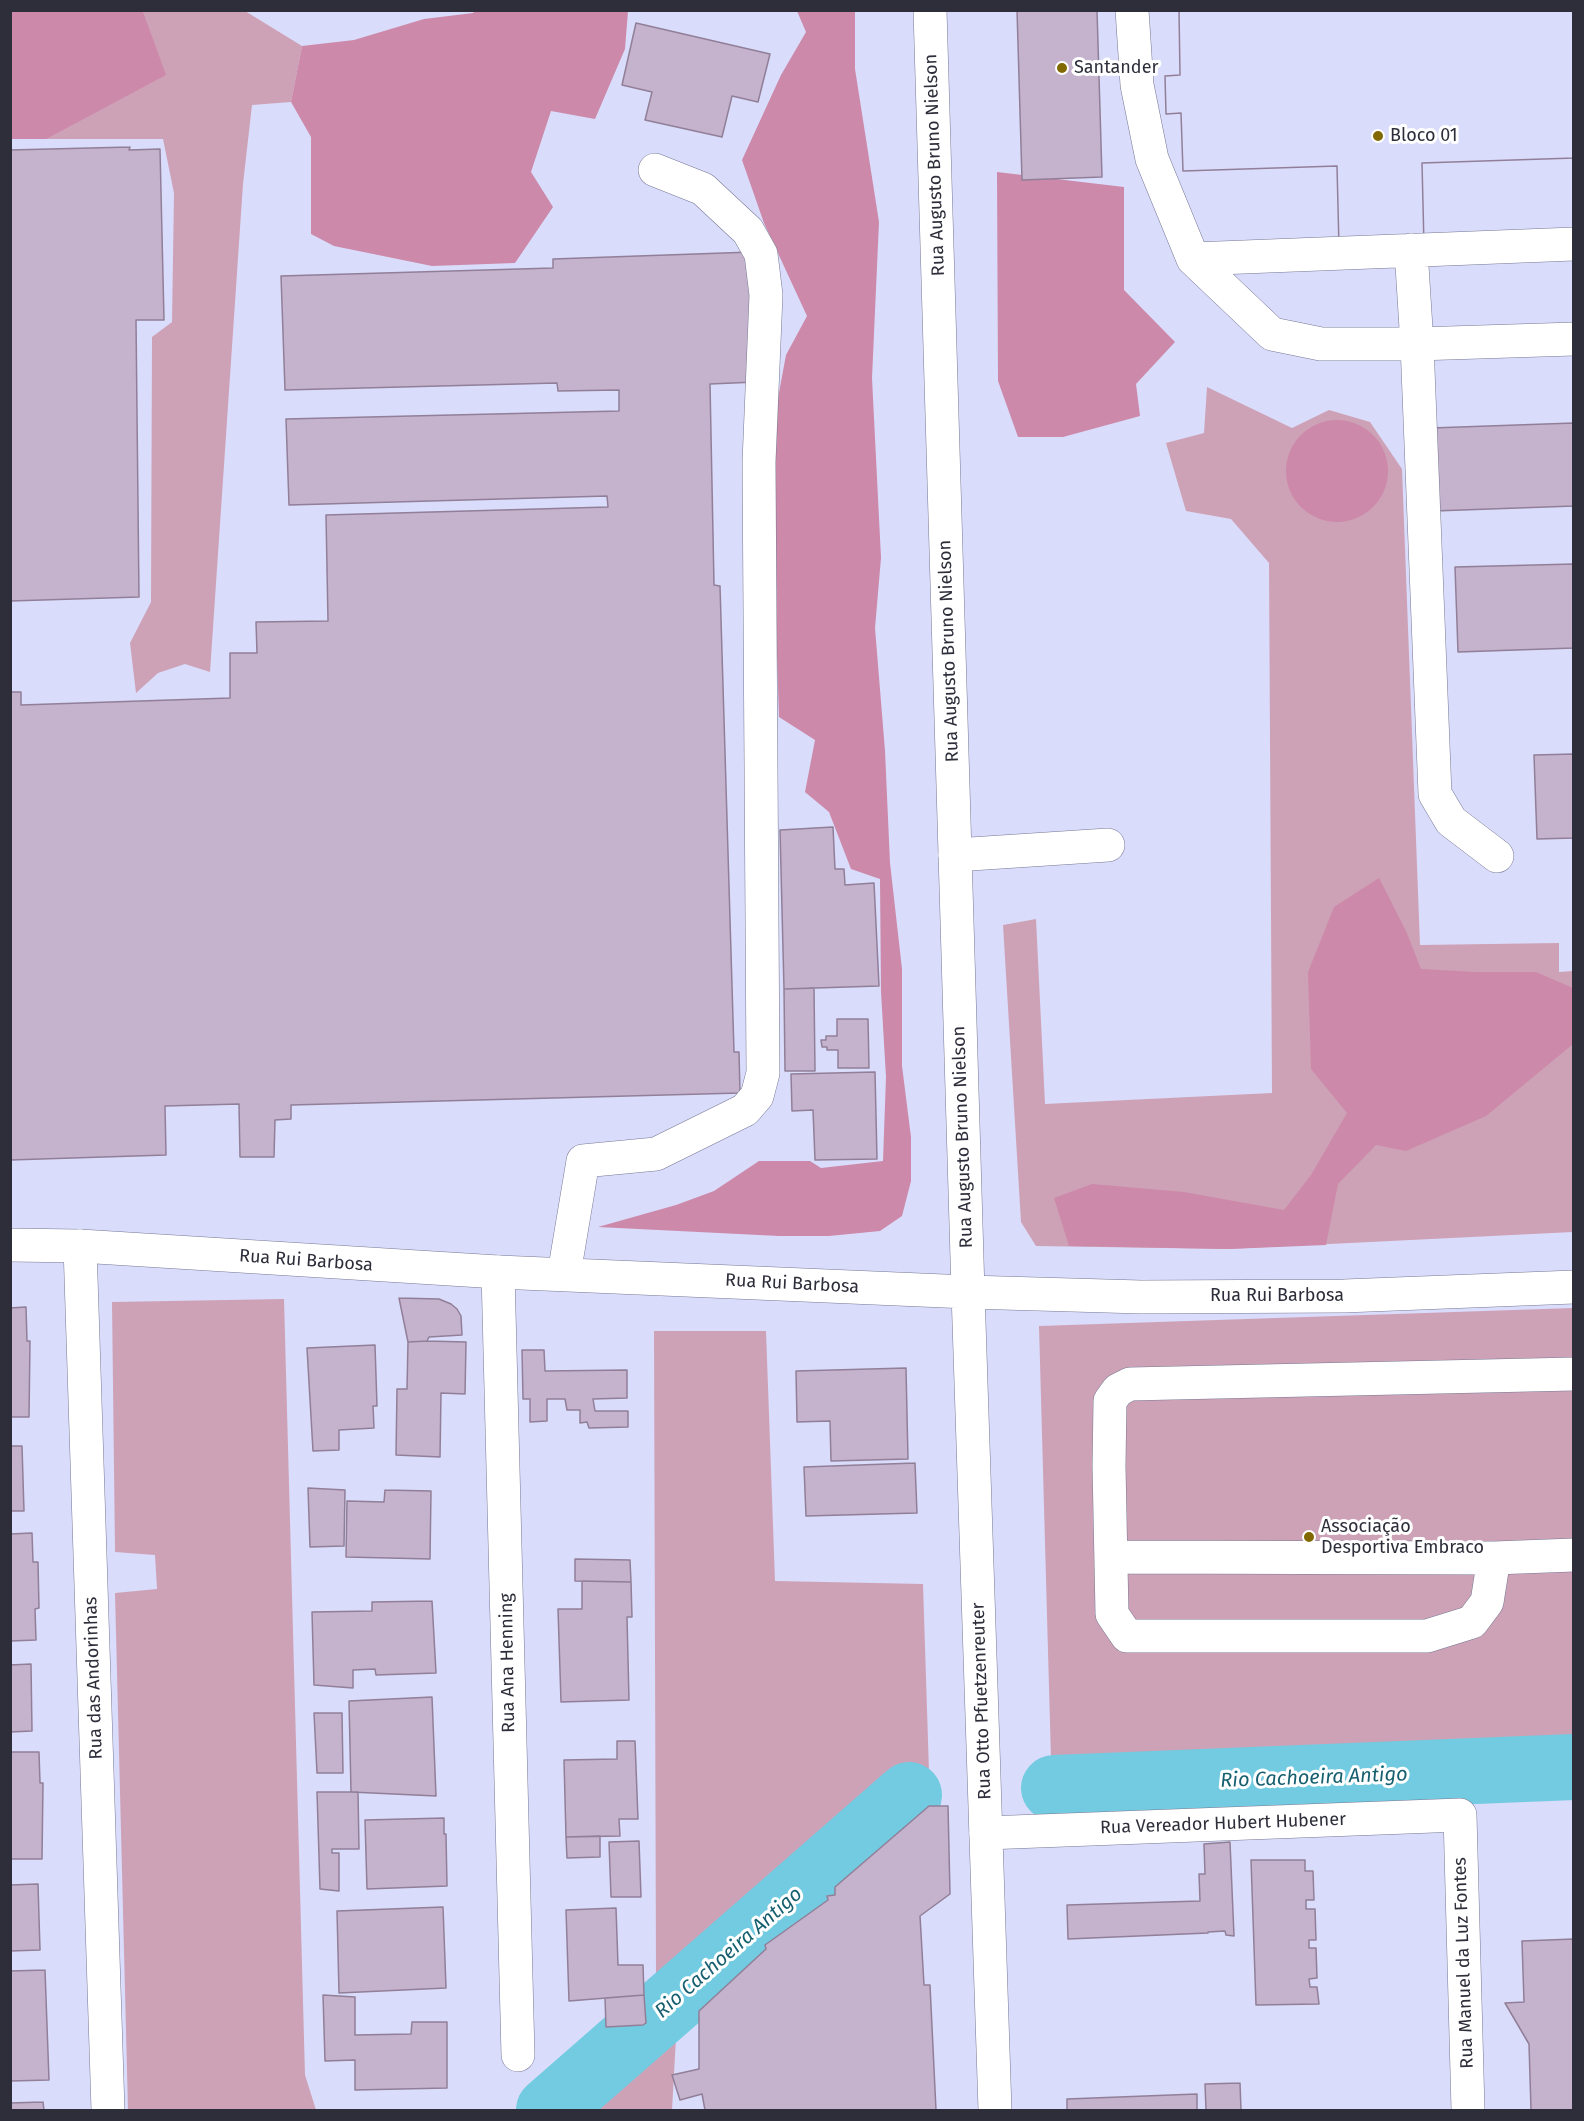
<!DOCTYPE html>
<html>
<head>
<meta charset="utf-8">
<style>
	body { margin:0 }
	#map { position:relative; width:1584px; height:2121px; overflow:hidden; background:#dadcfb; font-family:"Fira Sans",sans-serif }
	canvas { display:block }
	.frame { position:absolute; inset:0; border:12px solid #2d2e3a; pointer-events:none }
</style>
</head>
<body>
<div id="map">
<canvas width="1584" height="2121"></canvas>
<div class="frame"></div>
</div>
<script>
const c = document.querySelector('canvas').getContext('2d');
c.lineJoin = 'round';
function fillPath(path, color) {
  c.fillStyle = color;
  c.fill(path, 'evenodd');
}
function poly(rows) {
  const path = new Path2D();
  for (const r of rows) {
    if (r.length === 3) {
      path.moveTo(r[0] + r[2], r[1]);
      path.arc(r[0], r[1], r[2], 0, 2 * Math.PI);
      continue;
    }
    path.moveTo(r[0], r[1]);
    for (let i = 2; i < r.length; i += 2) path.lineTo(r[i], r[i + 1]);
  }
  return path;
}
function stroke(path, color, width, dash) {
  c.strokeStyle = color;
  c.lineWidth = width;
  c.lineCap = dash ? 'butt' : 'round';
  c.setLineDash(dash || []);
  c.stroke(path);
}
function label(font, color, halo, rows, align = 'center') {
  c.font = font + ' "Fira Sans",sans-serif';
  c.lineWidth = 6;
  c.setLineDash([]);
  c.textBaseline = 'middle';
  c.strokeStyle = halo;
  c.fillStyle = color;
  for (const [text, x, y, turn = 0] of rows) {
    c.save();
    c.translate(x, y);
    c.rotate((+turn || 0) * Math.PI / 180);
    c.textAlign = isNaN(turn) ? turn : align;
    if (halo) c.strokeText(text, 0, 0);
    c.fillText(text, 0, 0);
    c.restore();
  }
}
const green = poly([
	[143,11,245,11,302,46,291,102,252,105,243,184,210,672,185,664,158,673,136,693,130,643,151,602,152,337,172,322,174,193,163,139,47,139,165,75],
	[1207,387,1292,428,1329,410,1370,422,1402,469,1420,945,1559,943,1559,972,1573,971,1573,1232,1228,1249,1036,1246,1021,1222,1003,925,1036,919,1045,1104,1272,1093,1269,563,1231,519,1186,511,1166,443,1204,433],
	[284,1299,305,2075,316,2110,128,2110,115,1593,157,1589,155,1555,115,1552,112,1302],
	[1573,1308,1573,1748,1051,1760,1039,1326],
	[654,1331,766,1331,775,1581,923,1584,930,1803,677,2019,672,2110,539,2110,648,2037,656,1975]
]);
const forest = poly([
	[11,10,143,11,166,75,47,139,11,139],
	[475,11,628,11,625,49,595,119,551,111,531,172,553,207,515,263,432,266,334,246,311,234,311,137,291,102,302,46,354,40,424,19,473,13],
	[797,11,855,11,855,69,879,222,872,378,881,558,875,628,885,751,890,863,902,969,902,1066,911,1137,911,1181,902,1216,880,1231,829,1236,779,1236,598,1227,676,1205,714,1191,759,1161,810,1161,821,1168,883,1161,886,1077,881,992,880,879,851,869,829,812,805,792,815,740,779,717,777,655,774,441,778,398,786,355,807,316,764,223,742,160,781,75,806,32],
	[997,172,1124,187,1124,290,1175,342,1136,384,1140,416,1063,437,1018,437,998,381],
	[1337,471,51],
	[1379,878,1406,931,1421,969,1477,972,1536,972,1573,988,1573,1044,1486,1116,1406,1151,1376,1145,1338,1184,1326,1245,1228,1249,1069,1246,1054,1198,1092,1184,1184,1192,1284,1210,1311,1175,1347,1113,1311,1069,1308,972,1334,907]
]);
const river = poly([
	[1054,1788,1574,1767],
	[549,2110,909,1795]
]);
const building = poly([
	[1017,10,1097,10,1102,177,1022,180,1017,10],
	[1179,10,1574,10,1574,158,1422,163,1424,246,1339,248,1337,166,1183,171,1181,113,1166,114,1165,76,1180,75,1179,10],
	[1179,10,1574,10,1574,158,1422,163,1424,246,1339,248,1337,166,1183,171,1181,113,1166,114,1165,76,1180,75,1179,10],
	[636,23,770,54,758,102,732,96,722,137,645,120,652,92,622,85,636,23],
	[130,147,129,150,160,149,164,320,136,320,139,597,10,601,10,150,130,147],
	[752,252,756,382,710,384,714,585,720,586,734,1052,739,1052,740,1093,291,1105,291,1119,275,1120,274,1157,240,1157,239,1104,165,1106,166,1155,10,1160,10,692,21,692,21,705,230,698,230,653,257,653,256,622,328,621,326,515,608,507,607,496,289,505,286,419,619,411,619,390,558,391,557,383,285,390,281,276,553,268,553,259,752,252],
	[1574,423,1574,506,1434,511,1431,428,1574,423],
	[1574,564,1574,648,1458,652,1455,567,1574,564],
	[1574,754,1574,838,1537,839,1534,755,1574,754],
	[833,827,835,869,844,869,845,885,874,883,879,986,784,989,780,830,833,827],
	[814,988,815,1071,785,1071,784,989,814,988],
	[837,1019,868,1019,869,1068,838,1068,838,1050,827,1050,827,1047,822,1047,821,1040,826,1040,826,1036,837,1036,837,1019],
	[875,1072,877,1159,815,1160,813,1110,792,1111,791,1074,875,1072],
	[399,1298,439,1299,451,1304,457,1309,461,1316,462,1335,429,1337,427,1341,408,1342,399,1298],
	[26,1307,27,1341,30,1341,29,1417,10,1417,10,1308,26,1307],
	[427,1341,466,1342,465,1394,441,1393,440,1457,396,1455,397,1389,407,1389,408,1342,427,1341],
	[375,1345,377,1406,373,1406,374,1428,339,1430,339,1450,313,1451,307,1348,375,1345],
	[522,1350,544,1350,545,1371,627,1370,627,1398,593,1399,595,1411,628,1411,628,1427,589,1428,587,1422,580,1423,580,1410,567,1410,565,1399,547,1399,547,1421,530,1422,530,1399,523,1399,522,1350],
	[906,1368,908,1459,831,1461,830,1421,797,1422,796,1371,906,1368],
	[10,1446,22,1446,24,1511,10,1511,10,1446],
	[915,1463,917,1513,806,1516,804,1467,915,1463],
	[308,1488,345,1490,344,1546,310,1547,308,1488],
	[385,1490,431,1491,430,1559,346,1557,347,1501,384,1502,385,1490],
	[32,1533,33,1562,38,1562,39,1608,35,1609,36,1640,10,1641,10,1534,32,1533],
	[575,1559,630,1560,631,1582,575,1581,575,1559],
	[582,1581,631,1582,632,1617,627,1617,629,1700,561,1702,558,1609,582,1609,582,1581],
	[432,1601,436,1673,376,1675,375,1669,353,1670,353,1688,314,1685,312,1612,372,1611,372,1602,432,1601],
	[31,1664,32,1731,10,1732,10,1665,31,1664],
	[432,1697,436,1796,351,1792,349,1701,432,1697],
	[314,1713,342,1713,343,1773,317,1773,314,1713],
	[617,1741,635,1741,638,1819,619,1819,620,1836,566,1837,564,1760,617,1759,617,1741],
	[10,1752,39,1752,40,1783,43,1783,42,1859,10,1859,10,1752],
	[317,1792,358,1792,359,1849,332,1849,332,1853,339,1853,339,1891,320,1889,317,1792],
	[929,1806,948,1806,950,1894,920,1916,924,1985,930,1985,936,2110,705,2110,702,2094,680,2100,672,2075,699,2069,699,2011,766,1949,765,1945,828,1900,827,1896,835,1895,835,1887,929,1806],
	[444,1818,444,1834,446,1834,447,1886,367,1889,365,1820,444,1818],
	[600,1836,600,1857,567,1858,566,1837,600,1836],
	[639,1841,641,1897,611,1897,609,1842,639,1841],
	[1230,1842,1234,1936,1226,1935,1225,1931,1208,1932,1208,1933,1068,1939,1067,1905,1200,1901,1199,1874,1205,1874,1204,1844,1230,1842],
	[1251,1860,1305,1860,1305,1871,1313,1871,1314,1900,1306,1900,1306,1909,1315,1909,1316,1940,1309,1940,1309,1948,1316,1948,1317,1978,1309,1979,1310,1987,1317,1987,1319,2004,1256,2005,1251,1860],
	[38,1884,40,1950,10,1951,10,1885,38,1884],
	[443,1907,446,1988,339,1993,337,1911,443,1907],
	[616,1908,618,1965,643,1965,644,1995,569,2001,566,1910,616,1908],
	[1574,1939,1574,2110,1531,2110,1529,2044,1505,2003,1524,2002,1522,1941,1574,1939],
	[45,1970,49,2080,10,2081,10,1971,45,1970],
	[323,1995,355,1997,355,2035,411,2034,412,2022,447,2022,447,2088,355,2090,355,2060,325,2061,323,1995],
	[644,1995,646,2023,643,2025,606,2027,605,1998,644,1995],
	[1240,2083,1241,2110,1206,2110,1205,2084,1240,2083],
	[1197,2094,1197,2110,1067,2110,1067,2099,1197,2094],
	[43,2102,44,2110,10,2110,10,2103,43,2102]
]);
const minor = poly([
	[1132,10,1137,85,1152,159,1193,259,1272,334,1321,344,1417,344,1574,339],
	[1411,250,1417,344,1435,794,1451,821,1497,856],
	[1193,259,1574,244],
	[955,855,1108,845],
	[80,1246,108,2110],
	[498,1272,518,2055],
	[564,1274,583,1161,656,1154,745,1110,757,1096,763,1073,759,462,766,295,761,254,748,231,703,189,655,170],
	[1112,1557,1494,1558,1574,1555],
	[1494,1558,1487,1602,1472,1622,1427,1636,1127,1636,1112,1614,1109,1466,1110,1401,1118,1390,1130,1384,1574,1374],
	[986,1833,1460,1815,1468,2110]
]);
const major = poly([
	[930,10,968,1292,995,2110],
	[10,1245,80,1246,498,1272,968,1292,1141,1297,1344,1296,1574,1287]
]);
const markers = [
	[1062,68,6,"#826800"],
	[1378,136,6,"#826800"],
	[1309,1537,6,"#826800"]
];
const poiNames = [
	["Santander",1074,68],
	["Bloco 01",1390,136],
	["Associação",1321,1527],
	["Desportiva Embraco",1321,1548]
];
const streetNames = [
	["Rua Augusto Bruno Nielson",935,165,-92],
	["Rua Augusto Bruno Nielson",949,651,-92],
	["Rua Augusto Bruno Nielson",963,1137,-92],
	["Rua Rui Barbosa",306,1261,4],
	["Rua Rui Barbosa",792,1284,3],
	["Rua Rui Barbosa",1277,1296],
	["Rua Ana Henning",508,1663,-91],
	["Rua das Andorinhas",94,1678,-92],
	["Rua Otto Pfuetzenreuter",982,1701,-92],
	["Rua Vereador Hubert Hubener",1223,1824,-2],
	["Rua Manuel da Luz Fontes",1464,1963,-92]
];
const waterNames = [
	["Rio Cachoeira Antigo",1314,1778,-2],
	["Rio Cachoeira Antigo",729,1953,-41]
];
fillPath(green, '#cea2b6');
fillPath(forest, '#cc89a9');
stroke(river, '#72cbe0', 66);
fillPath(building, '#c5b2cd');
stroke(building, '#917f98', 1.5);
stroke(minor, '#767894', 34);
stroke(major, '#767894', 34);
stroke(minor, '#fff', 33);
stroke(major, '#fff', 33);
for (const [x, y, r, color] of markers) {
  const dot = new Path2D();
  dot.arc(x, y, r, 0, 2 * Math.PI);
  c.fillStyle = color;
  c.fill(dot);
  stroke(dot, '#fff', 2);
}
label('18px', '#2d2e3a', '#fff', poiNames, 'left');
label('18px', '#2d2e3a', '#fff', streetNames);
label('italic 20px', '#165f6f', '#fff', waterNames);
</script>
</body>
</html>
